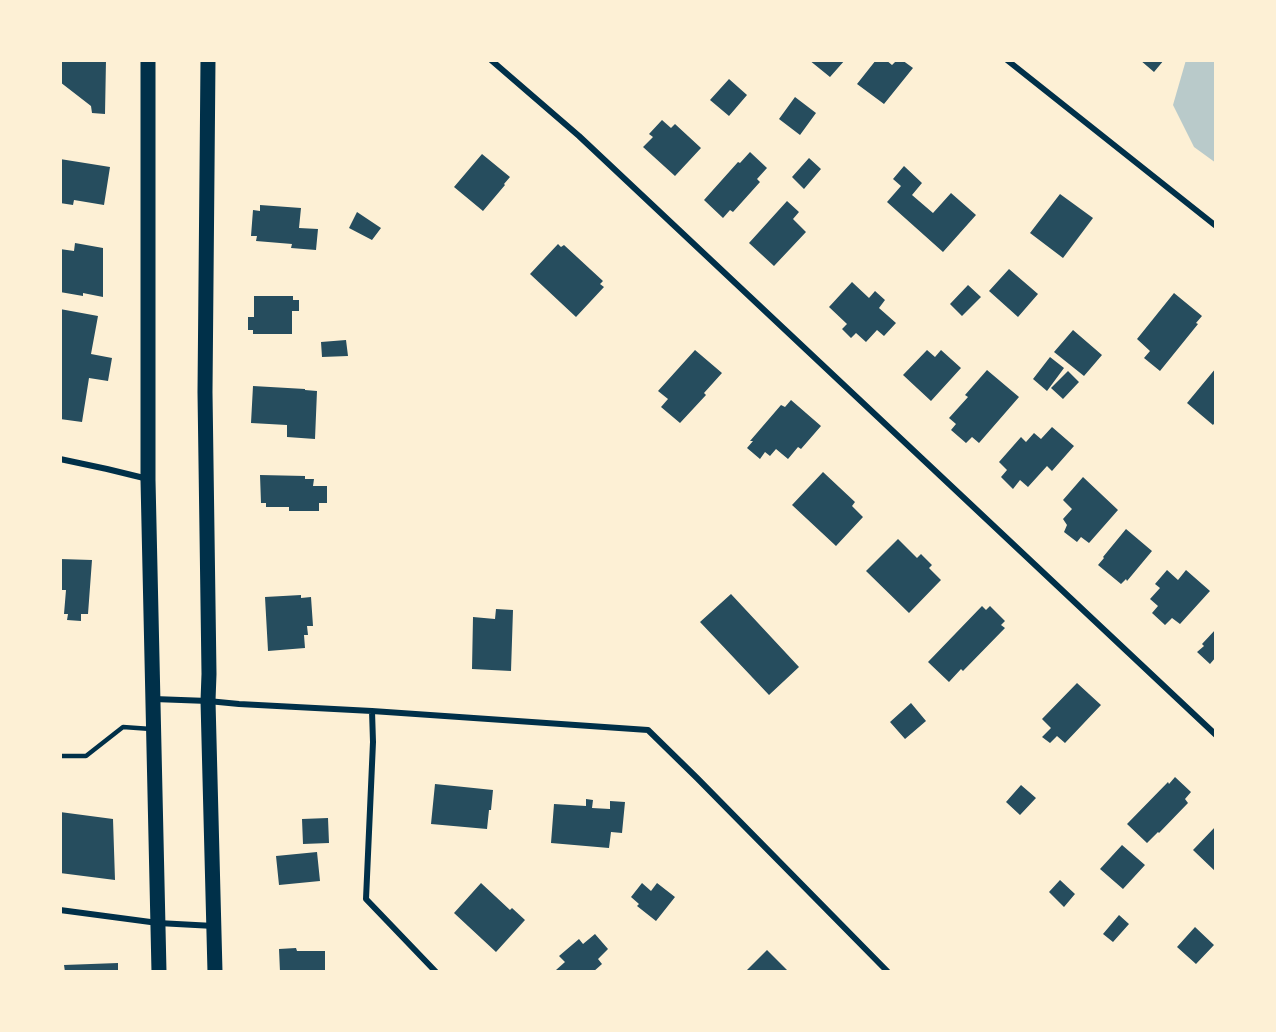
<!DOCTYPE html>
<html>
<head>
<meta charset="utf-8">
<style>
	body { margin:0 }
	#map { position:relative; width:1276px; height:1032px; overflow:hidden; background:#fdf0d5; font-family:Helvetica,sans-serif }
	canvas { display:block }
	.frame { position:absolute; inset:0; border:62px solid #fdf0d5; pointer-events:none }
</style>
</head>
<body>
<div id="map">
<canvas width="1276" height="1032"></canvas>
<div class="frame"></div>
</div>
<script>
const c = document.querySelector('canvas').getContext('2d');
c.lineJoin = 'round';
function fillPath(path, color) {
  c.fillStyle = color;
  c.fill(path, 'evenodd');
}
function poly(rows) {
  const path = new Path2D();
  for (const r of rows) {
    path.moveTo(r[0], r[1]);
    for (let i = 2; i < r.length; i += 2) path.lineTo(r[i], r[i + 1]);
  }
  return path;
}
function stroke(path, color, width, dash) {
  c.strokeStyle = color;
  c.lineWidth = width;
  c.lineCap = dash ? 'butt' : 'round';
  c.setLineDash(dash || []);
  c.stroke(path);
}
const green = poly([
	[1186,60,1216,60,1216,163,1194,147,1173,105]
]);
const building = poly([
	[60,60,106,60,105,114,92,113,91,106,60,82],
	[809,60,845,60,830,77],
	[876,60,886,60,892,65,897,60,902,60,913,68,884,104,857,84],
	[1140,60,1164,60,1154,72],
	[729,79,747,95,729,116,710,100],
	[795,97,816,113,800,135,779,119],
	[662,120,671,128,675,124,701,148,675,176,643,147,653,137,649,134],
	[750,152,767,168,757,179,760,182,733,212,730,210,723,218,704,200,738,162,740,163],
	[482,154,510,177,504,184,505,185,483,211,454,187],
	[809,158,821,169,804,189,792,177],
	[60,159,110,167,104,205,74,200,73,205,60,203],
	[904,166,922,183,912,195,933,213,951,193,976,215,943,252,887,202,901,186,893,179],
	[1060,194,1093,218,1063,258,1030,233],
	[787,201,799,212,793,219,806,232,774,266,749,243],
	[260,205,301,208,299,228,318,229,316,250,291,248,292,244,256,241,257,236,251,236,253,210,260,211],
	[357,212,381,228,372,240,349,228],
	[75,243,103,248,103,297,83,293,83,296,60,292,60,249,74,251],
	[558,244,561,247,564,245,603,281,600,284,604,287,576,317,530,274],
	[1009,269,1038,294,1018,317,989,291],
	[852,282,869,298,875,291,885,300,879,308,896,323,884,336,877,330,866,342,856,333,851,338,842,329,847,324,829,307],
	[968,285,981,297,962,316,950,304],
	[1174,293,1202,316,1196,323,1198,324,1160,371,1144,358,1150,351,1137,339],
	[254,296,293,296,293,300,299,300,299,311,292,311,292,334,253,334,253,330,248,330,248,317,254,317],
	[60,309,98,316,91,354,112,358,108,381,89,378,82,422,60,419],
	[1073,330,1102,355,1084,376,1054,352],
	[346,340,348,356,322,357,321,342],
	[695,350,722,373,704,393,706,395,680,423,661,407,668,399,658,391],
	[927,350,935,357,941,350,961,368,931,401,903,375],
	[1050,357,1064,368,1047,391,1033,379],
	[1216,368,1216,421,1213,425,1187,403],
	[987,370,1019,397,979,443,972,437,966,443,951,430,956,424,949,418,968,397,965,395],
	[1068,371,1079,382,1063,399,1051,388],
	[253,386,305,389,305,390,317,391,315,439,287,437,287,425,251,423],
	[791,400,821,426,801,449,798,447,788,459,776,449,770,456,765,452,760,459,747,448,753,441,750,441,781,405,785,407],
	[1052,427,1074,446,1052,471,1047,466,1028,487,1020,480,1013,489,1001,477,1007,470,999,462,1021,437,1026,442,1034,433,1041,439],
	[823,472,855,502,852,506,863,517,836,546,792,505],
	[260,475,305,476,305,479,314,479,313,486,327,486,327,503,319,503,319,511,289,511,289,507,266,507,266,503,261,503],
	[1083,477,1118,510,1089,543,1081,537,1077,542,1064,532,1067,525,1063,519,1072,509,1063,500],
	[1126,529,1152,551,1127,581,1126,579,1121,584,1098,565,1104,558,1103,557],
	[898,539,917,558,921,554,932,565,929,568,941,580,909,613,866,571],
	[60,559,92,560,88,614,81,614,81,621,67,620,68,614,64,614,66,590,60,590],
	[1167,570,1178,580,1186,570,1210,591,1180,624,1172,618,1165,625,1152,613,1158,606,1150,599,1160,588,1155,584],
	[731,594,799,667,769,695,700,622],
	[301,595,301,598,311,597,313,626,307,626,308,635,304,635,305,648,268,651,265,597],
	[982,606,986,610,990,606,1005,621,1001,625,1005,628,963,671,961,669,949,682,928,662],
	[496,609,513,610,511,671,472,669,473,617,495,619],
	[1216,629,1216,657,1210,664,1197,652,1204,646,1202,644],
	[1077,683,1101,705,1065,743,1057,736,1050,743,1042,737,1051,728,1042,719],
	[911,703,926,721,905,739,890,722],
	[1175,777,1191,792,1185,799,1188,803,1159,833,1158,832,1147,843,1127,824,1168,782,1169,784],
	[435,784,493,790,491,810,489,810,487,829,431,824],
	[1021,785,1036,798,1020,815,1006,802],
	[586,799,593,800,592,808,610,809,610,801,625,802,622,833,611,832,609,848,551,843,554,804,586,806],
	[60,812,113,819,115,880,60,873],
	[328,818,329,843,303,844,302,819],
	[1216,826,1216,872,1193,850],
	[1122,845,1145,865,1123,889,1100,869],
	[317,852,320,881,279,885,276,856],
	[1060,880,1075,894,1064,907,1049,892],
	[481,883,510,910,512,908,525,920,496,952,454,913],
	[642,883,651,891,657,883,675,897,656,921,637,906,639,904,631,897],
	[1119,915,1129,924,1113,942,1103,934],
	[1195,927,1214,945,1196,964,1177,947],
	[595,934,608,949,598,959,602,964,593,972,558,972,556,970,565,962,559,956,579,939,583,944],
	[296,948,297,951,325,951,325,972,280,972,279,949],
	[767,950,789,972,745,972],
	[118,963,118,972,65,972,64,965]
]);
const service = poly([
	[60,756,86,756,123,727,151,729]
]);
const minor = poly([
	[491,60,579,136,1216,735],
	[1007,60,1216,226],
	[60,459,107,469,148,479],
	[154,699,208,701,239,704,372,711,648,730,697,778,888,972],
	[372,711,373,742,366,899,436,972],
	[60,910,158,923,214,926]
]);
const primary = poly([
	[148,60,148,480,159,972],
	[208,60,205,392,209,674,208,701,215,972]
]);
fillPath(green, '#b9caca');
fillPath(building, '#264d5e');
stroke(service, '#003049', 4.5);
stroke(minor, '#003049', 6);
stroke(primary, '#003049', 15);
</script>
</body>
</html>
